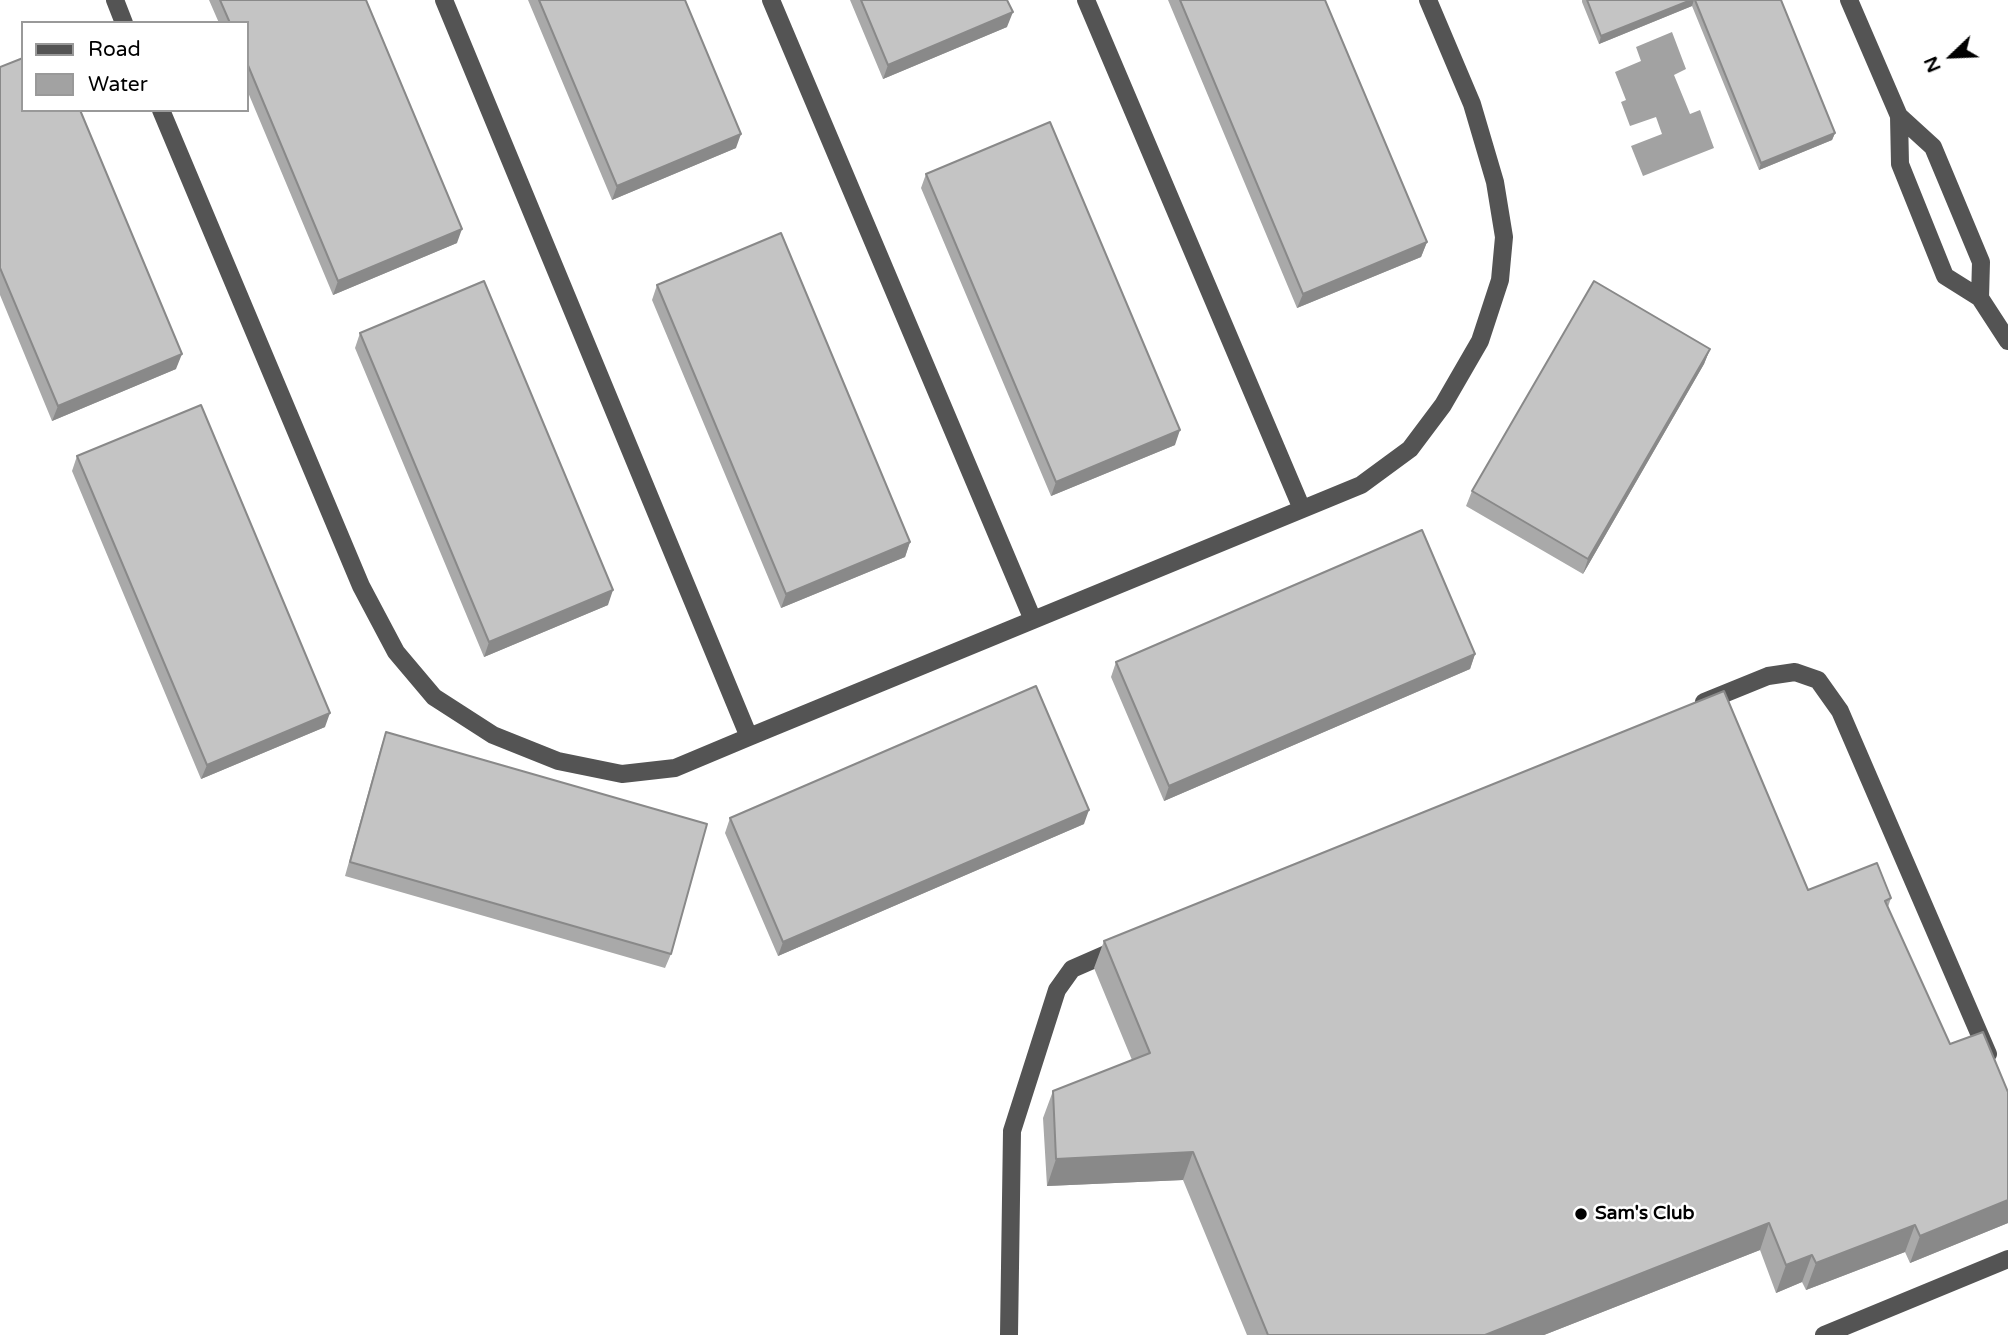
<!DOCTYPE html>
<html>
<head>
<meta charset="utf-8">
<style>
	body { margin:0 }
	#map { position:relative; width:2008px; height:1335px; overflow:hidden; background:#fff; font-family:"Varela Round",sans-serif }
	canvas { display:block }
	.legend { position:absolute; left:21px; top:21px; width:228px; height:91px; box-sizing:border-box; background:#fff; border:2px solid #999; margin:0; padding:9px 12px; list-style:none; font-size:21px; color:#000 }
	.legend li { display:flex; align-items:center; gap:14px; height:35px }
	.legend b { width:35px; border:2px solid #999 }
	.north { position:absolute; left:1917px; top:21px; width:70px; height:70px; -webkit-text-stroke:5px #fff; paint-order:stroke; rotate:247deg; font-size:19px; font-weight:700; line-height:28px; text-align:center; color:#000 }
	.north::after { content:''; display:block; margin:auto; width:24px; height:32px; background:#000; clip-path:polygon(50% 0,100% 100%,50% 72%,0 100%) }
</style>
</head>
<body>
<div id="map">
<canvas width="2008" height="1335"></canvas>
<ul class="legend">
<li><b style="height:9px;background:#545454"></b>Road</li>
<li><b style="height:19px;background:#a2a2a2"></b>Water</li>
</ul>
<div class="north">N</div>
</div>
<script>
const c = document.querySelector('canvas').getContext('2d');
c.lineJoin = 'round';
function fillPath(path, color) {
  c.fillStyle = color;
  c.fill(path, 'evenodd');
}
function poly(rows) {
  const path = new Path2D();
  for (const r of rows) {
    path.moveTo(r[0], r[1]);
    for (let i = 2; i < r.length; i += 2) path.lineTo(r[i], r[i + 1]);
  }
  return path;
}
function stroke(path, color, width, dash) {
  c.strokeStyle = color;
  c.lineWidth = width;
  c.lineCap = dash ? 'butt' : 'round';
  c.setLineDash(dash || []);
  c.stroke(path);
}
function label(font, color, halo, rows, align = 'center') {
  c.font = font + ' "Varela Round",sans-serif';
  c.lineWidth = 5;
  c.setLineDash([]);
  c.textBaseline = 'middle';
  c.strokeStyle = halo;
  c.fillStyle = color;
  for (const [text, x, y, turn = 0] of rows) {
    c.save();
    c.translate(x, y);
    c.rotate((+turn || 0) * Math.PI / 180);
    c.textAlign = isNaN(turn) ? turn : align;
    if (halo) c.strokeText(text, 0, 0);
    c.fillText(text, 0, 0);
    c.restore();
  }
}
const water = poly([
	[1672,32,1686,69,1674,75,1690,114,1700,110,1714,148,1643,176,1631,146,1662,134,1656,117,1630,126,1621,102,1626,100,1615,72,1641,61,1636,47]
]);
const minor = poly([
	[115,0,124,23],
	[444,0,749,737],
	[771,0,1033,620],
	[1086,0,1302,509],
	[1849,0,1899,116,1900,164,1945,276,1980,298,2008,341],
	[161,110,361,586,396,652,434,697,493,735,558,761,622,774,675,768,749,737,1361,485,1410,449,1443,405,1480,341,1500,280,1504,237,1495,182,1472,104,1428,0],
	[1899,116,1933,147,1981,262,1980,298],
	[1704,702,1768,676,1795,672,1818,680,1840,711,1988,1054],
	[1009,1335,1012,1131,1057,990,1072,969,1120,948],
	[1824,1335,2008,1259]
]);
const wall = poly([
	[209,0,366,0,457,243,333,295,247,90,247,23,219,23],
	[528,0,685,0,736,148,612,200],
	[850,0,1007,0,1007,27,883,79],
	[1168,0,1325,0,1427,242,1421,257,1297,308],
	[1582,0,1781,0,1835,133,1832,140,1759,170,1692,6,1599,44,1582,2],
	[0,67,176,369,52,421,0,295],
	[926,174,1175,445,1051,496,921,188],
	[657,285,910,542,905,557,781,608,652,300],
	[360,333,608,605,484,657,355,348],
	[1710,349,1704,364,1583,574,1466,506,1472,491],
	[77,456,325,727,201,779,72,471],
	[1475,654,1470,669,1164,801,1111,677,1116,662],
	[386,732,671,954,665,968,345,876,381,747],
	[730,818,1084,824,778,956,725,833],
	[1808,890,1891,898,1888,907,1950,1044,2008,1092,2008,1223,1910,1263,1905,1252,1806,1290,1802,1282,1776,1293,1760,1250,1544,1335,1247,1335,1183,1180,1047,1186,1043,1118,1053,1091,1132,1060,1094,968,1104,941]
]);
const shadedWall = poly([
	[1691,0,1694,0,1692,6,1599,44,1601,36],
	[1013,12,1007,27,883,79,888,65],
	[1835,133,1832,140,1759,170,1761,163],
	[741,134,736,148,612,200,617,186],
	[462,229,457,243,333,295,338,281],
	[1427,242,1421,257,1297,308,1303,294],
	[1710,349,1704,364,1583,574,1588,559],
	[182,354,176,369,52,421,58,406],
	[1180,430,1175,445,1051,496,1056,482],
	[910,542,905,557,781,608,786,594],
	[613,590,608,605,484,657,489,642],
	[1475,654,1470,669,1164,801,1169,786],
	[330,713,325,727,201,779,207,765],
	[1089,810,1084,824,778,956,783,942],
	[1193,1152,1183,1180,1047,1186,1056,1159],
	[2008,1200,2008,1223,1910,1263,1920,1236],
	[1769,1223,1760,1250,1544,1335,1485,1335],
	[1915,1225,1905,1252,1806,1290,1816,1263],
	[1812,1255,1802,1282,1776,1293,1786,1265]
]);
const building = poly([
	[220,0,366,0,462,229,338,281,247,63,247,23,230,23,220,0],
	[539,0,685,0,741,134,617,186,539,0],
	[861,0,1007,0,1013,12,888,65,861,0],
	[1180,0,1325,0,1427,242,1303,294,1180,0],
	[1587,0,1691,0,1601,36,1587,0],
	[1695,0,1781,0,1835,133,1761,163,1695,0],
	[23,58,23,110,80,110,182,354,58,406,0,268,0,67,23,58],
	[1050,122,1180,430,1056,482,926,174,1050,122],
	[781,233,910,542,786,594,657,285,781,233],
	[484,281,613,590,489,642,360,333,484,281],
	[1594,281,1710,349,1588,559,1472,491,1594,281],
	[201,405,330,713,207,765,77,456,201,405],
	[1422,530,1475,654,1169,786,1116,662,1422,530],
	[1036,686,1089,810,783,942,730,818,1036,686],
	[1724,691,1808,890,1877,863,1891,898,1885,901,1950,1044,1983,1032,2008,1092,2008,1200,1920,1236,1915,1225,1816,1263,1812,1255,1786,1265,1769,1223,1485,1335,1268,1335,1193,1152,1056,1159,1053,1091,1150,1053,1104,941,1724,691],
	[386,732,707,824,671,954,350,862,386,732]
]);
const markers = [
	[1581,1214,7,"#000"]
];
const poiNames = [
	["Sam's Club",1595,1214]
];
fillPath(water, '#a2a2a2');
stroke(minor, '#545454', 18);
fillPath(wall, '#a9a9a9');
fillPath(shadedWall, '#898989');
fillPath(building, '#c4c4c4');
stroke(building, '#898989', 2);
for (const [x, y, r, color] of markers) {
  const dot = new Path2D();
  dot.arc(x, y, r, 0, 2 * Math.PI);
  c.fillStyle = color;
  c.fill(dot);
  stroke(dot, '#fff', 2.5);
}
label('bold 19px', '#000', '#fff', poiNames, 'left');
</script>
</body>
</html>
